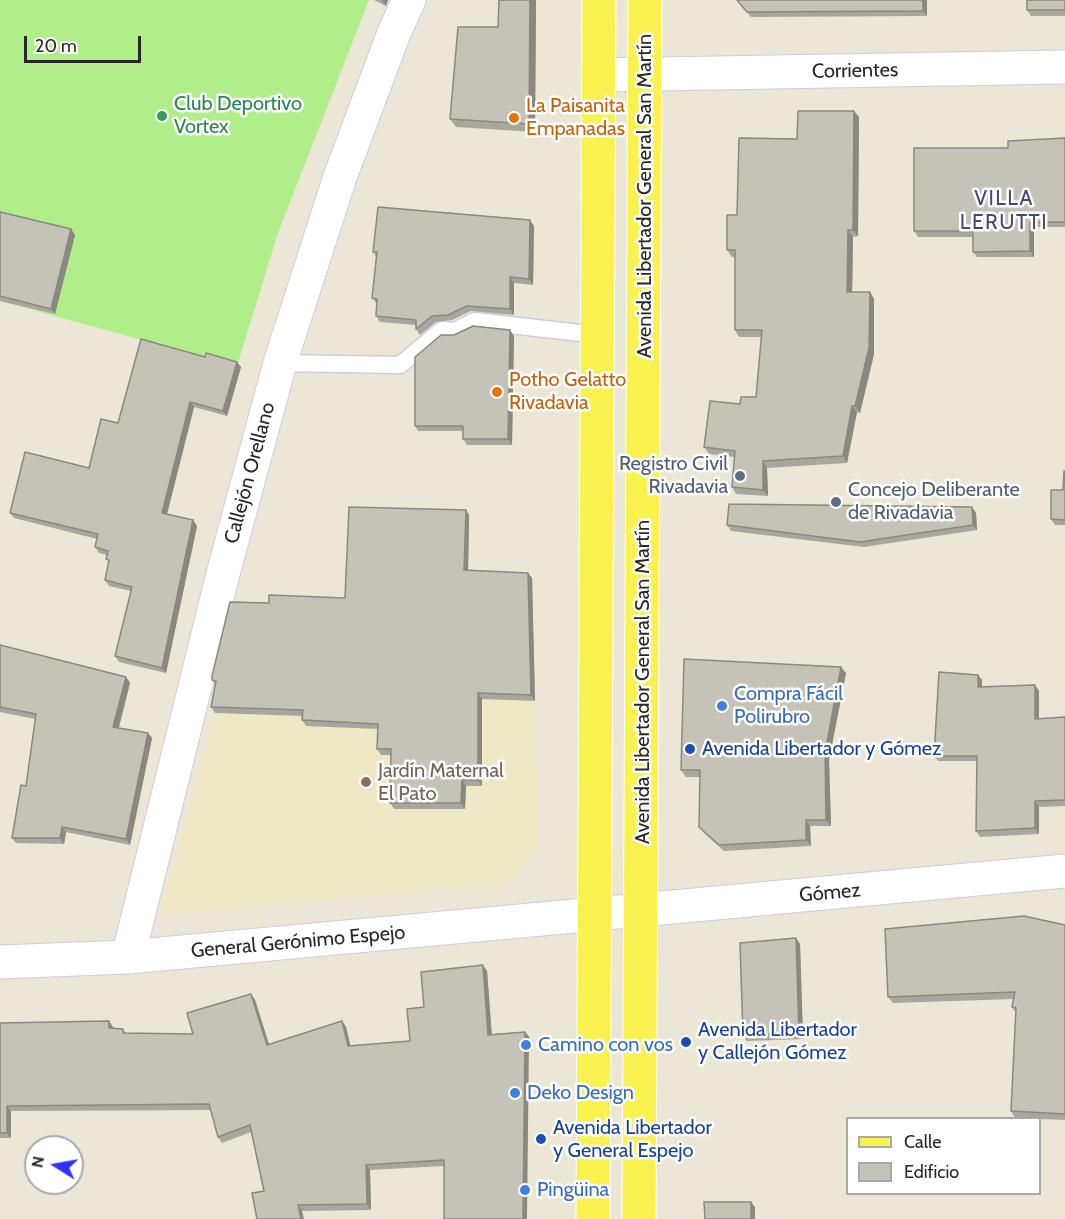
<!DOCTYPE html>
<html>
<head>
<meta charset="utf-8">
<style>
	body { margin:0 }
	#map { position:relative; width:1065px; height:1219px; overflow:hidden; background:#ebe6d6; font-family:Cabin,sans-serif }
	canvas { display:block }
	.legend { position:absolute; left:846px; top:1117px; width:195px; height:78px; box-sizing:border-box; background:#fff; border:2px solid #a9a9a9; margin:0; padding:8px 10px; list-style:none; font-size:18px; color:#272727 }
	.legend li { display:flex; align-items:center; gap:12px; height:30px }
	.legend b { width:30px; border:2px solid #a9a9a9 }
	.north { position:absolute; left:24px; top:1135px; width:60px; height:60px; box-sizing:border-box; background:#fff; border:2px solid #a9a9a9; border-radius:50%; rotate:281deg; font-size:16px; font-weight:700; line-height:24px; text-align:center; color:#272727 }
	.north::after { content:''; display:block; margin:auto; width:21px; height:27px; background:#302fff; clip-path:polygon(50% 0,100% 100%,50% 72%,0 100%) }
	.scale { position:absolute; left:24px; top:36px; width:117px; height:27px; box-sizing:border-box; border:3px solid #272727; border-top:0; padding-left:8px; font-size:18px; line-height:21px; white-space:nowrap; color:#272727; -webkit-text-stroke:4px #fff; paint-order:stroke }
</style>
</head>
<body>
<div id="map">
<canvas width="1065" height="1219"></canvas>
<ul class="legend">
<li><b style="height:8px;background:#f8f14e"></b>Calle</li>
<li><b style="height:16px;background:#c5c2b7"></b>Edificio</li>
</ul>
<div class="north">N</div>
<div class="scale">20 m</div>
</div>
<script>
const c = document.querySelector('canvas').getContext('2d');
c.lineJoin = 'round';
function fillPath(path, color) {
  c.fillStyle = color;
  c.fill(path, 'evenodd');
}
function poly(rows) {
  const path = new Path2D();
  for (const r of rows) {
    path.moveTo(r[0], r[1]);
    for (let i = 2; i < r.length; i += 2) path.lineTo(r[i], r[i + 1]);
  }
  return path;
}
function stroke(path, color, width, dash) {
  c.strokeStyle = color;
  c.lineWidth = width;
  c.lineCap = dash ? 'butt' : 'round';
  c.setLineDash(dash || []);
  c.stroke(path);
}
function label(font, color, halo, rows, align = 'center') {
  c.font = font + ' Cabin,sans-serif';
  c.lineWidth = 5;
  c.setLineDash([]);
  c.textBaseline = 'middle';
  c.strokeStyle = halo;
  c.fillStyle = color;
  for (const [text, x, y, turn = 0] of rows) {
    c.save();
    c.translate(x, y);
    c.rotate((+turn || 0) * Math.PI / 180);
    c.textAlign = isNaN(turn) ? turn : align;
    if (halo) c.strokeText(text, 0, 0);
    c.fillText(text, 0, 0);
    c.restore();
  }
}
const education = poly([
	[222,687,535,701,538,852,507,883,160,915]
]);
const pitch = poly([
	[0,0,369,0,278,233,237,366,0,301]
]);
const lane = poly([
	[280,363,400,365,442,330,454,331,475,321,598,335]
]);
const street = poly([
	[599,75,1065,67],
	[128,957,223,574,280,363,340,177,394,33,409,0],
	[0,962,128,957,1065,871]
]);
const primary = poly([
	[593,1219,599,0],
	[639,1219,645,0]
]);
const wall = poly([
	[374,0,388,0,386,6],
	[499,0,536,0,535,132,456,127,450,119,498,27],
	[737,0,927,0,927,16,751,17],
	[1065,0,1065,16,1031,16,1027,10],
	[859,117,858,236,853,237,852,292,870,292,874,299,874,354,860,413,857,412,847,463,767,468,768,496,736,494,732,487,735,457,709,454,704,447,740,404,756,397,762,337,739,337,735,330,735,257,732,257,727,250,737,215,797,139],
	[1065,138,1065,227,1034,227,1034,257,977,257,973,252,973,237,918,237,914,231,1008,148],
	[0,212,71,229,75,235,55,314,0,301],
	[534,226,533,285,514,283,514,315,471,311,452,320,436,322,420,335,416,329,416,325,380,322,376,316,377,304,372,298,376,257,373,252],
	[454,335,514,336,512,445,467,445,463,439,463,431,418,431,415,426],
	[241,367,227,416,194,407,167,514,197,526,166,673,119,662,115,656,131,591,109,586,105,580,109,562,106,559,107,555,99,553,95,547,97,539,14,518,10,513,89,468,118,423],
	[1065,471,1065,525,1055,525,1051,519,1063,490],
	[972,507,976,513,977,530,864,547,731,531,727,525],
	[466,510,469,515,468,570,528,573,532,578,535,701,482,699,482,786,466,786,465,809,394,809,390,803,391,755,381,755,377,749,378,729,306,726,302,720,303,716,215,713,211,707,216,685,212,680,269,603,345,598],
	[0,645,126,677,130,683,119,728,148,733,152,738,130,845,66,832,64,844,16,843,12,838,26,786,35,719,0,712],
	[846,673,829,760,831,826,810,826,811,846,724,851,704,833,699,827,700,777,686,777,681,770],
	[978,675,982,680,982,687,1035,685,1039,691,1039,719,1065,717,1065,806,1039,807,1039,834,980,837,976,831,977,761,938,761,934,756],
	[1065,925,1065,1120,1015,1118,1011,1111,1016,1013,1012,1007,1014,999,893,1003,888,997],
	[796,938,800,944,803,1039,747,1041,743,1036],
	[487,971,492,1034,525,1032,529,1037,444,1166,370,1170,371,1210,302,1211,264,1191,251,1132,222,1143,218,1137,211,1110,11,1111,11,1138,0,1138,0,1023,109,1021,113,1028,123,1029,126,1033,193,1034,251,994,255,1000,269,1045,342,1021,346,1027,350,1046,410,1041,424,1007]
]);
const shadedWall = poly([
	[382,0,388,0,386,6],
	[530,0,536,0,535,132,529,124],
	[923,0,927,0,927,16,923,11],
	[854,111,859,117,858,236,853,230],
	[530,220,534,226,533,285,529,279],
	[1030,222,1034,227,1034,257,1030,251],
	[71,229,75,235,55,314,51,309],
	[848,230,853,237,852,299,847,292],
	[510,277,514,283,514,315,510,309],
	[870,292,874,299,874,354,860,413,855,406],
	[510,330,514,336,512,445,508,439],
	[237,362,241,367,227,416,223,411],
	[190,402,194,407,166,518,162,513],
	[852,406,857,412,847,463,843,456],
	[763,461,767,468,768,496,763,490],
	[972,507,976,513,977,530,973,525],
	[466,510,469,515,468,576,464,570],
	[193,520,197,526,166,673,162,668],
	[528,573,532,578,535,701,531,695],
	[841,667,846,673,829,760,831,826,826,820,825,753],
	[978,675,982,680,982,693,978,687],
	[126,677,130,683,117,733,113,727],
	[1035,685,1039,691,1039,725,1035,719],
	[478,693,482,699,482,786,478,780],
	[148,733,152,738,130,845,126,839],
	[462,780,466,786,465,809,461,803],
	[1035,801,1039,807,1039,834,1035,828],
	[806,820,810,826,811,846,806,840],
	[62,827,66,832,64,844,60,838],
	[796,938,800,944,803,1039,799,1033],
	[483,965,487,971,492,1040,488,1035],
	[251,994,255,1000,271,1051,267,1045],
	[109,1021,113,1027,113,1034,109,1028],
	[342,1021,346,1027,352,1052,348,1046],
	[525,1032,529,1037,527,1219,523,1219],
	[7,1106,11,1111,11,1138,7,1133],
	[1040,1129,1041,1131,1040,1170],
	[366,1165,370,1170,371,1210,367,1204],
	[751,1202,755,1207,755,1219,751,1219],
	[298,1205,302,1211,304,1219,301,1219]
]);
const building = poly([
	[499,0,530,0,529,124,450,119,458,27,498,27,499,0],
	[737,0,923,0,923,11,747,12,737,0],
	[1027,0,1065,0,1065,10,1027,10,1027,0],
	[798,111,854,111,853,230,848,230,847,292,870,292,869,348,855,406,852,406,843,456,763,461,763,490,732,487,735,451,704,447,710,401,740,404,741,397,756,397,762,330,735,330,735,250,727,250,727,215,737,215,739,138,797,139,798,111],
	[1065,138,1065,222,1030,222,1030,251,973,252,973,231,914,231,914,148,1008,148,1008,141,1065,138],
	[378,207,530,220,529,279,510,277,510,309,467,306,448,315,432,316,416,329,416,320,376,316,377,299,372,298,377,252,373,252,378,207],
	[0,212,71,229,51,309,0,296,0,212],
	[473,326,510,330,508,439,463,439,463,426,415,426,415,357,441,335,454,335,473,326],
	[141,339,205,357,206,353,237,362,223,411,190,402,162,513,193,520,162,668,115,656,132,587,105,580,109,560,106,559,108,551,95,547,98,534,10,513,25,452,89,468,101,419,118,423,141,339],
	[1064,471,1065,471,1065,520,1051,519,1051,490,1063,490,1064,471],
	[729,504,972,507,973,525,860,542,727,525,729,504],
	[349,507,466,510,464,570,528,573,531,695,478,693,478,780,462,780,461,803,390,803,391,749,377,749,378,724,302,720,303,710,211,707,216,681,212,680,212,676,230,602,269,603,269,595,345,598,349,507],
	[0,645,126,677,113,727,148,733,126,839,62,827,60,838,12,838,21,785,26,786,36,714,0,707,0,645],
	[684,659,841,667,825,753,826,820,806,820,806,840,719,845,699,827,700,770,681,770,684,659],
	[939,672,978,675,978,687,1035,685,1035,719,1065,717,1065,800,1035,801,1035,828,976,831,977,756,934,756,939,672],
	[1024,916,1065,925,1065,1114,1011,1111,1016,1008,1012,1007,1015,992,888,997,885,929,1024,916],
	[796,938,799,1033,743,1036,740,943,796,938],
	[483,965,488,1035,525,1032,523,1219,444,1219,444,1160,366,1165,367,1204,298,1205,301,1219,257,1219,252,1193,264,1191,250,1125,218,1137,209,1104,7,1106,7,1133,0,1133,0,1023,109,1021,109,1028,123,1029,123,1033,193,1034,187,1013,251,994,267,1045,342,1021,348,1046,410,1041,407,1009,424,1007,421,972,483,965],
	[704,1202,751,1202,751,1219,705,1219,704,1202]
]);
const markers = [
	[162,116,6,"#2e9e5b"],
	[514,118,6,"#e8710a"],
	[497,392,6,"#e8710a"],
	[740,476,6,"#5c6f8a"],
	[836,502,6,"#5c6f8a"],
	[722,706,6,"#3f7fe0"],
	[690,749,6,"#1a4fb4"],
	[366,782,6,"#8d6e63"],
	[686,1042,6,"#1a4fb4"],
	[526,1045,6,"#3f7fe0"],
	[515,1093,6,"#3f7fe0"],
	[541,1139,6,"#1a4fb4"],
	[525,1190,6,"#3f7fe0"]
];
const streetNames = [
	["Corrientes",855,71,-1],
	["Avenida Libertador General San Martín",645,196,-90],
	["Callejón Orellano",250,473,-75],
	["Avenida Libertador General San Martín",643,682,-90],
	["Gómez",830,893,-5],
	["General Gerónimo Espejo",298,942,-5]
];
const leisureNames = [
	["Club Deportivo",174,104],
	["Vortex",174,127]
];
const foodNames = [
	["La Paisanita",526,106],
	["Empanadas",526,129],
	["Potho Gelatto",509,380],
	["Rivadavia",509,403]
];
const serviceNames = [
	["Registro Civil",728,464],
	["Rivadavia",728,487],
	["Concejo Deliberante",848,490,"left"],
	["de Rivadavia",848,513,"left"]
];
const shopNames = [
	["Compra Fácil",734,694],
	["Polirubro",734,717],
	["Camino con vos",538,1045],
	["Deko Design",527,1093],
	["Pingüina",537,1190]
];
const transitNames = [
	["Avenida Libertador y Gómez",702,749],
	["Avenida Libertador",698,1030],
	["y Callejón Gómez",698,1053],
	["Avenida Libertador",553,1128],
	["y General Espejo",553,1151]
];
const educationNames = [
	["Jardín Maternal",378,771],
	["El Pato",378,794]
];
const neighbourhoodNames = [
	["VILLA",1004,199],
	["LERUTTI",1004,223]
];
fillPath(education, '#eee8c4');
fillPath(pitch, '#b0ee89');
stroke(lane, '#cccce1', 19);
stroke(street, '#cccce1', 35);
stroke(primary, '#fff', 35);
stroke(lane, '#fff', 16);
stroke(street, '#fff', 33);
stroke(primary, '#f8f14e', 33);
fillPath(wall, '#a9a79d');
fillPath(shadedWall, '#8a8880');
fillPath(building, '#c5c2b7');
stroke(building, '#8a8880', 1.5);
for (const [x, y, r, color] of markers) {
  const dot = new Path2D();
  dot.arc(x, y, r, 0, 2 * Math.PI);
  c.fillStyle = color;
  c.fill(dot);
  stroke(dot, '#fff', 2);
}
label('20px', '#272727', '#fff', streetNames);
label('20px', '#27864d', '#fff', leisureNames, 'left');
label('20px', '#c56008', '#fff', foodNames, 'left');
label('20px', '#4e5e75', '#fff', serviceNames, 'right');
label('20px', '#366cbe', '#fff', shopNames, 'left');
label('20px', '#164399', '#fff', transitNames, 'left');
label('20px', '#785e54', '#fff', educationNames, 'left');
c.letterSpacing = '1.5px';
label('21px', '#464579', '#fff', neighbourhoodNames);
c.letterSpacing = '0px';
</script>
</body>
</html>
